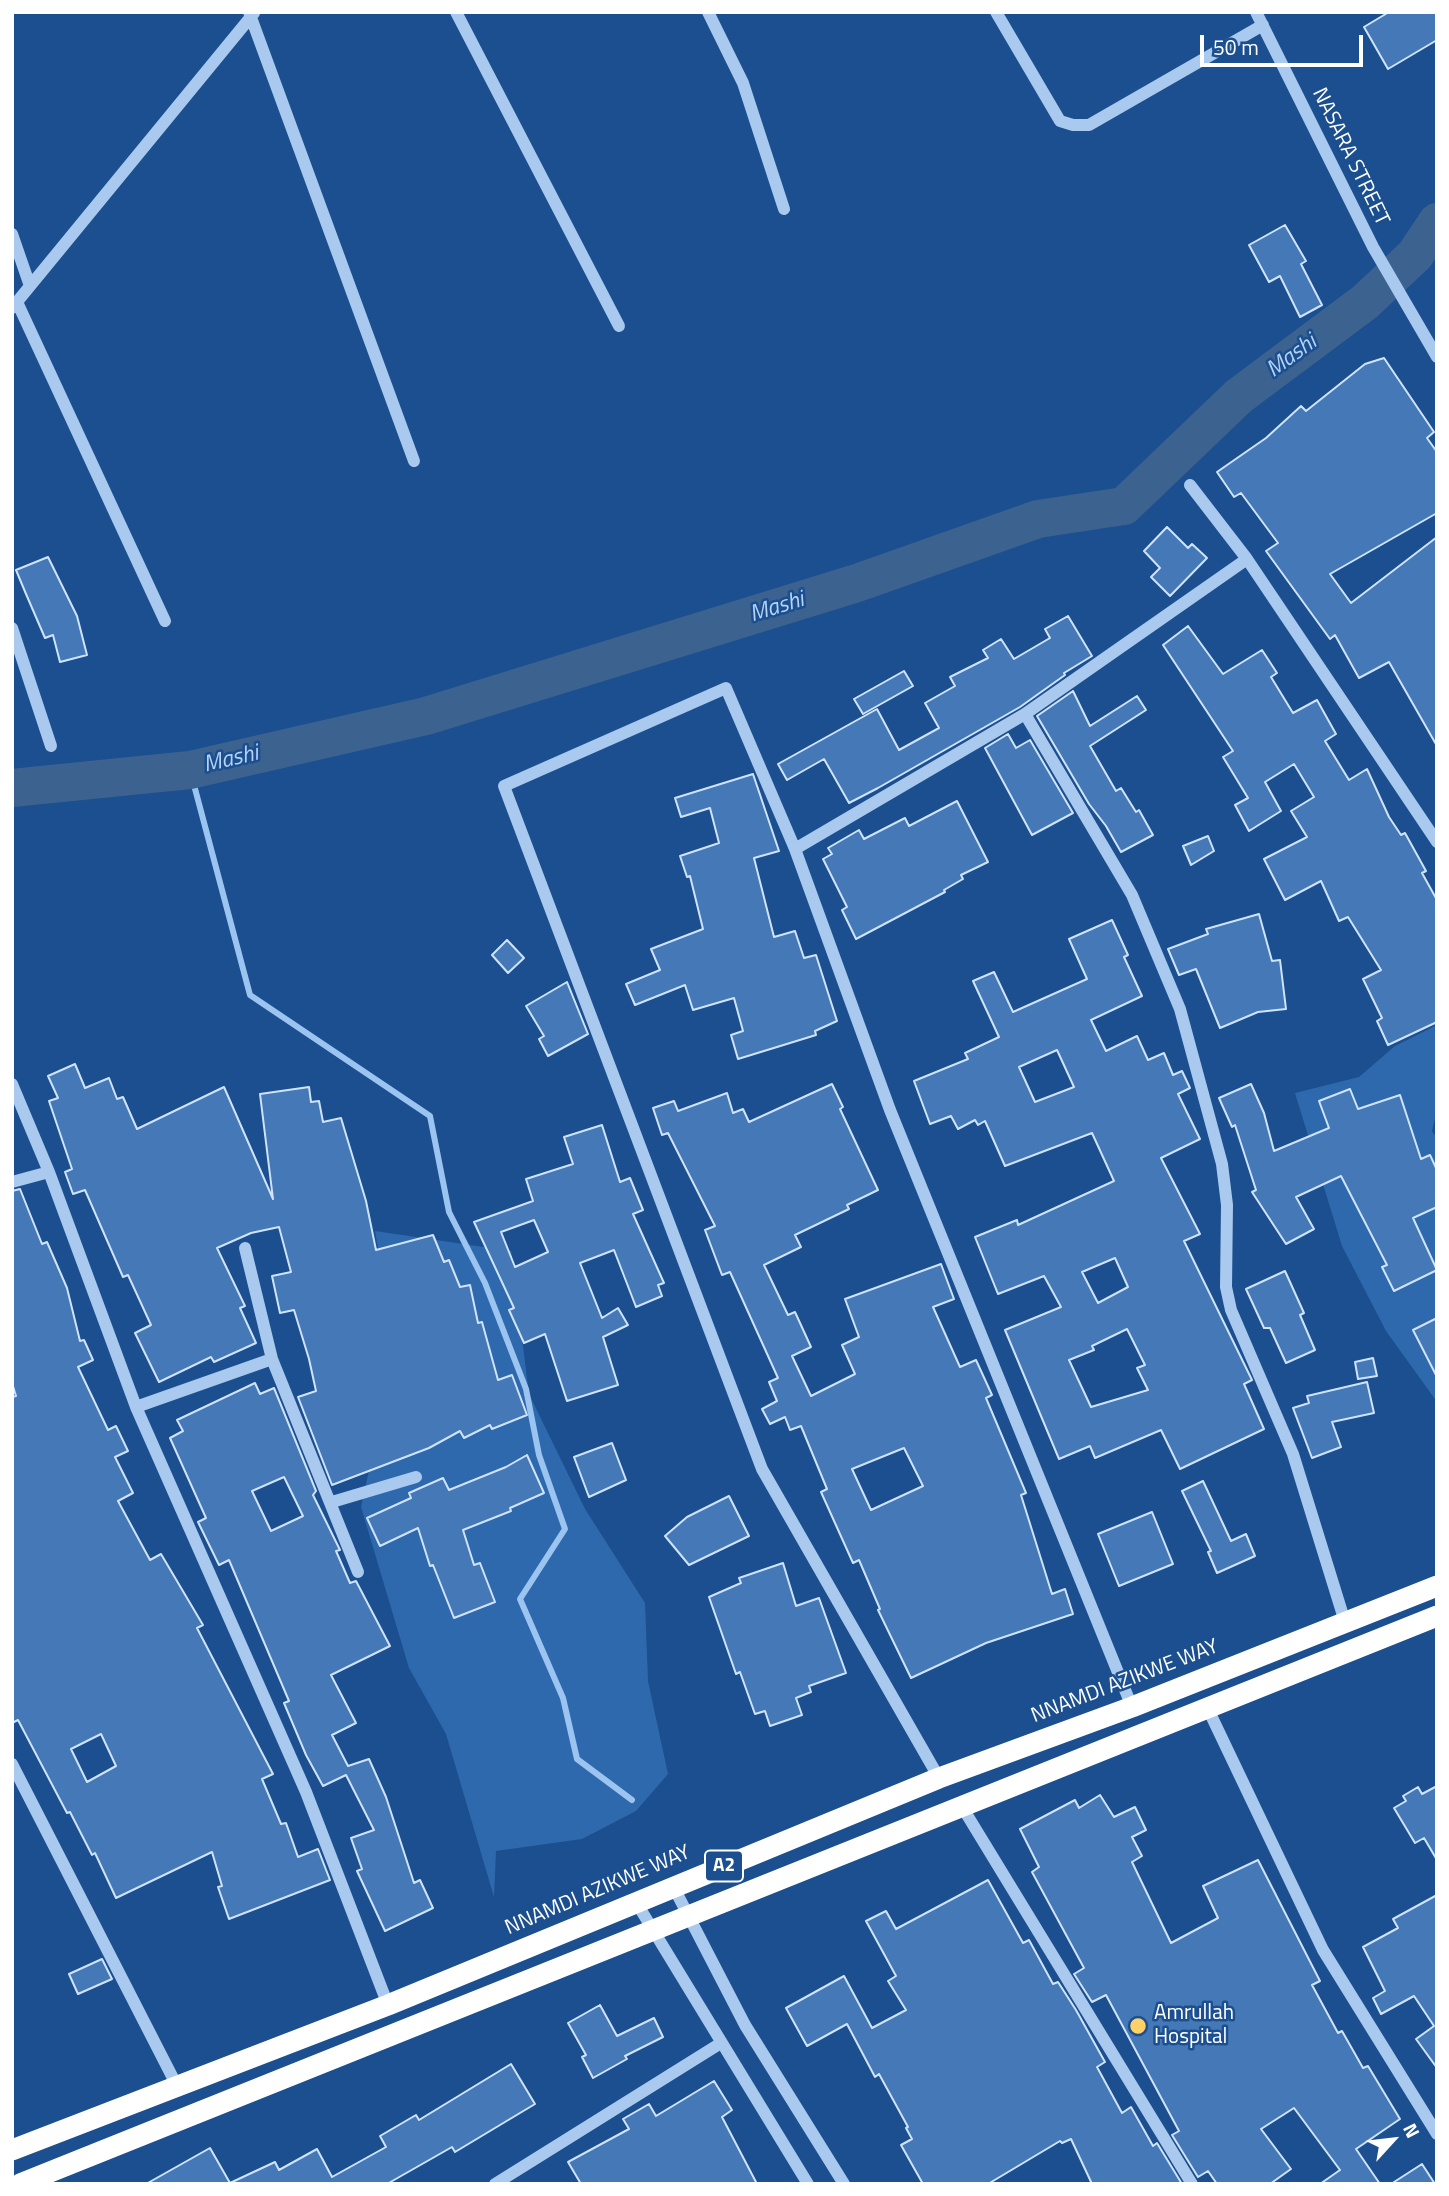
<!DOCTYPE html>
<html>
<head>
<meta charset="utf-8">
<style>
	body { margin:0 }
	#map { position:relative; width:1449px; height:2196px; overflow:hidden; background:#1b4f8f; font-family:"Titillium Web",sans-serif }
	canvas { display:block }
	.frame { position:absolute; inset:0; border:14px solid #fff; pointer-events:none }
	.north { position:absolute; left:1358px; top:2105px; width:70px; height:70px; -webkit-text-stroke:5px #1b4f8f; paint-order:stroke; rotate:63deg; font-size:19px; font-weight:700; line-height:28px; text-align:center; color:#fff }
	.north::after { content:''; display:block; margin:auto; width:24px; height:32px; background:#fff; clip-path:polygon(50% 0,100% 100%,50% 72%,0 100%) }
	.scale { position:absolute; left:1200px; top:35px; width:163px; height:32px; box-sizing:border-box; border:4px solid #fff; border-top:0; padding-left:9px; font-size:21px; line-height:24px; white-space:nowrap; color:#fff; -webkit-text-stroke:5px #1b4f8f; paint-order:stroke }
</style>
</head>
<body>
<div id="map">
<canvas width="1449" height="2196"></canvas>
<div class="frame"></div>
<div class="north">N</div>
<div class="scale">50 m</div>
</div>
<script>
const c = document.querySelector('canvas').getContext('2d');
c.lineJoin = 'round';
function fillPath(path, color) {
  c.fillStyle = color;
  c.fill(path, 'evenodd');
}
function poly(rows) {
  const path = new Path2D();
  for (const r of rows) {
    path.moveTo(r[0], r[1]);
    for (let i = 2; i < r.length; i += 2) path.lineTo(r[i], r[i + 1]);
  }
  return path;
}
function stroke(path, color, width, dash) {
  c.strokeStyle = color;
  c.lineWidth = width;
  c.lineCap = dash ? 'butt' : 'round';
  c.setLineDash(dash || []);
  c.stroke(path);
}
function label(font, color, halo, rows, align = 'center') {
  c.font = font + ' "Titillium Web",sans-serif';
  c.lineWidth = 5;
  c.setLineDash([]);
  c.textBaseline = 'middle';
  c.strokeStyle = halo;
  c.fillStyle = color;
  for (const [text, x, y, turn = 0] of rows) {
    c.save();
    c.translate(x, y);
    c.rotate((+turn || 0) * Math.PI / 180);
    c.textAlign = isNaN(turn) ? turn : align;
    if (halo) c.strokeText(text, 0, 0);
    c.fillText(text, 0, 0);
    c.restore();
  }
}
const green = poly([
	[1437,1025,1437,1110,1432,1131,1437,1139,1437,1402,1386,1331,1342,1246,1295,1093,1359,1077,1395,1046],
	[375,1231,511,1251,529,1394,585,1509,645,1603,648,1681,668,1774,636,1811,582,1839,496,1851,494,1897,446,1734,409,1668,361,1507,396,1347]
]);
const stream = poly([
	[190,770,250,995,430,1116,449,1212,485,1283,526,1389,539,1455,565,1529,520,1599,563,1698,577,1759,632,1800]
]);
const river = poly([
	[12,788,190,770,426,716,857,583,1038,519,1124,506,1239,396,1365,302,1415,255,1437,222]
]);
const building = poly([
	[1389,12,1437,12,1437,40,1388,69,1364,27,1389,12],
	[1285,225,1306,261,1301,264,1322,305,1300,317,1280,276,1269,282,1249,245,1285,225],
	[1384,358,1434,432,1427,438,1437,452,1437,513,1330,574,1351,603,1437,537,1437,746,1389,662,1359,678,1335,635,1330,639,1266,551,1278,543,1241,493,1234,497,1217,472,1266,438,1301,406,1306,411,1365,364,1384,358],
	[1167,527,1188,548,1192,544,1207,558,1170,596,1151,577,1160,568,1144,551,1167,527],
	[48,557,77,616,87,655,60,662,53,635,45,638,26,594,16,570,48,557],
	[1068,616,1092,656,1064,673,1065,675,1020,707,878,788,849,803,824,759,787,780,778,764,877,709,899,750,939,728,925,703,955,686,950,677,988,658,983,650,1001,639,1014,659,1050,638,1045,629,1068,616],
	[1188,626,1223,674,1262,650,1277,673,1271,677,1293,713,1317,700,1336,734,1325,741,1349,780,1367,769,1389,817,1401,835,1405,833,1426,871,1422,873,1437,900,1437,1022,1388,1045,1377,1021,1382,1018,1363,979,1381,970,1348,917,1339,921,1321,881,1285,900,1264,859,1307,837,1291,811,1314,797,1294,764,1265,782,1281,811,1249,831,1235,805,1248,798,1223,757,1233,751,1163,645,1188,626],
	[904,671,913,686,863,714,854,699,904,671],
	[1073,691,1090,726,1137,696,1146,710,1090,746,1116,791,1121,788,1136,812,1139,810,1153,835,1121,852,1106,826,1089,804,1037,716,1073,691],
	[1008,734,1016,748,1030,740,1073,813,1032,835,985,748,1008,734],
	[753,774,779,851,754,858,774,937,795,931,804,958,816,955,837,1021,815,1031,816,1035,738,1059,731,1035,743,1031,734,998,693,1010,685,985,635,1005,626,984,660,970,651,949,703,929,690,876,687,877,680,856,719,843,710,808,681,817,675,798,753,774],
	[957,801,988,862,961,875,963,879,944,890,945,892,856,939,842,910,847,907,823,859,832,854,828,848,859,830,864,839,905,818,909,826,957,801],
	[1208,836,1214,851,1191,865,1183,846,1208,836],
	[1259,914,1272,961,1280,960,1286,1009,1258,1012,1220,1028,1196,969,1179,975,1168,949,1208,934,1206,929,1259,914],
	[1112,920,1128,955,1124,957,1142,996,1091,1020,1106,1051,1137,1036,1148,1060,1164,1053,1173,1075,1182,1071,1190,1088,1178,1094,1200,1139,1161,1158,1200,1234,1184,1241,1252,1380,1244,1384,1264,1429,1180,1469,1161,1430,1095,1458,1090,1446,1059,1459,1005,1330,1061,1307,1044,1276,998,1294,975,1237,1017,1220,1018,1225,1114,1181,1092,1133,1005,1166,985,1121,978,1125,975,1120,958,1129,951,1116,930,1124,914,1081,968,1059,965,1053,999,1037,973,981,994,972,1013,1012,1087,979,1069,939,1112,920],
	[1057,1050,1074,1087,1035,1102,1019,1067,1057,1050],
	[1115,1258,1128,1287,1098,1303,1082,1272,1115,1258],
	[1127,1329,1145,1365,1137,1368,1148,1390,1091,1407,1069,1360,1094,1350,1092,1346,1127,1329],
	[507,940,524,958,508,973,492,955,507,940],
	[567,982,588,1034,548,1056,539,1039,544,1036,526,1006,567,982],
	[75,1064,85,1088,109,1078,117,1099,123,1097,137,1129,224,1087,273,1199,260,1094,309,1087,311,1102,319,1101,323,1122,341,1118,366,1201,376,1250,433,1235,444,1262,449,1260,460,1287,470,1285,478,1323,482,1322,498,1380,512,1375,527,1415,492,1429,490,1425,464,1438,460,1431,429,1448,332,1485,298,1397,316,1391,309,1359,294,1310,280,1313,272,1276,291,1272,279,1227,251,1233,217,1248,245,1306,240,1308,256,1343,214,1362,211,1357,159,1382,135,1333,151,1325,128,1275,123,1277,85,1190,73,1194,65,1172,72,1169,49,1101,58,1098,48,1076,75,1064],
	[832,1084,843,1107,840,1109,878,1190,847,1205,849,1209,795,1235,801,1247,764,1265,788,1315,795,1312,811,1347,792,1356,811,1396,855,1374,842,1345,859,1337,845,1299,941,1264,954,1299,933,1307,960,1367,976,1360,992,1395,986,1398,1026,1493,1021,1495,1052,1594,1065,1589,1073,1614,986,1643,911,1678,878,1610,880,1609,859,1560,853,1563,821,1492,827,1489,801,1426,790,1430,785,1417,770,1424,762,1409,777,1401,769,1382,778,1378,730,1272,722,1275,705,1230,715,1226,668,1133,662,1135,653,1108,674,1101,678,1111,727,1093,733,1113,743,1109,749,1122,832,1084],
	[904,1448,923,1486,871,1510,852,1469,904,1448],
	[1251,1084,1264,1113,1274,1151,1329,1128,1319,1101,1350,1089,1358,1109,1400,1095,1421,1159,1430,1155,1437,1170,1437,1207,1413,1218,1437,1270,1394,1291,1382,1267,1387,1265,1341,1176,1296,1197,1314,1229,1286,1244,1252,1192,1256,1190,1235,1125,1232,1127,1219,1098,1251,1084],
	[602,1125,620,1182,630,1178,643,1210,633,1214,664,1283,658,1285,662,1296,636,1307,614,1250,580,1263,602,1318,618,1308,628,1325,603,1337,618,1385,567,1401,545,1334,524,1343,509,1310,514,1308,474,1222,533,1201,526,1179,573,1164,564,1137,602,1125],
	[534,1220,548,1252,515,1267,501,1232,534,1220],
	[20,1189,42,1244,47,1242,67,1288,80,1341,84,1340,93,1360,78,1367,108,1430,116,1426,128,1451,115,1457,133,1493,118,1501,150,1560,161,1554,203,1625,197,1628,273,1774,262,1779,281,1824,286,1823,298,1857,318,1849,330,1880,229,1919,218,1887,222,1886,212,1852,116,1898,95,1853,92,1855,70,1812,67,1813,18,1720,12,1723,12,1397,16,1396,12,1383,12,1191,20,1189],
	[101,1734,116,1766,87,1782,71,1749,101,1734],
	[1285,1271,1304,1313,1300,1315,1315,1350,1286,1363,1270,1328,1264,1328,1246,1289,1285,1271],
	[1437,1318,1437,1377,1413,1330,1437,1318],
	[1373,1358,1377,1376,1358,1379,1355,1362,1373,1358],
	[1367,1382,1374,1413,1332,1422,1341,1447,1312,1458,1293,1408,1309,1403,1307,1396,1367,1382],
	[255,1383,260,1394,274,1388,316,1491,313,1495,340,1550,336,1551,350,1583,356,1581,390,1646,331,1675,356,1723,332,1735,348,1766,369,1759,386,1797,414,1883,420,1880,433,1908,385,1931,357,1871,362,1869,351,1838,374,1830,346,1775,323,1786,306,1755,284,1703,289,1701,229,1560,219,1565,198,1522,206,1518,170,1438,183,1431,177,1420,255,1383],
	[284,1477,303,1516,271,1531,252,1491,284,1477],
	[612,1443,626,1480,589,1497,574,1457,612,1443],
	[527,1455,544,1493,510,1508,511,1511,463,1530,474,1565,480,1563,495,1602,454,1618,433,1565,430,1566,418,1528,380,1546,367,1518,411,1498,409,1493,443,1478,449,1490,506,1467,527,1455],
	[1203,1481,1231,1541,1246,1534,1255,1556,1217,1573,1208,1552,1211,1551,1182,1491,1203,1481],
	[729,1496,749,1536,689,1565,665,1536,687,1517,729,1496],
	[1152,1512,1173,1564,1119,1586,1098,1534,1152,1512],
	[783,1563,796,1606,819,1598,846,1673,809,1686,811,1692,796,1698,802,1715,770,1726,765,1711,755,1714,740,1672,736,1674,709,1597,741,1583,739,1578,783,1563],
	[1437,1786,1437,1860,1424,1838,1415,1843,1394,1808,1406,1801,1403,1796,1418,1787,1422,1794,1437,1786],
	[1100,1795,1114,1817,1135,1807,1146,1830,1132,1837,1142,1856,1132,1862,1171,1943,1218,1918,1203,1886,1258,1860,1320,1981,1312,1985,1338,2033,1342,2031,1363,2068,1368,2066,1400,2119,1356,2149,1380,2184,1320,2184,1340,2170,1294,2108,1261,2129,1291,2169,1270,2184,1217,2184,1208,2171,1198,2177,1172,2135,1179,2131,1106,1995,1092,2002,1074,1974,1084,1968,1032,1872,1039,1867,1020,1829,1075,1800,1079,1808,1100,1795],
	[988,1880,1023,1943,1029,1940,1053,1984,1058,1982,1076,2010,1105,2062,1097,2067,1122,2113,1131,2107,1153,2146,1157,2143,1182,2184,1092,2184,1071,2139,1062,2143,1060,2141,988,2184,923,2184,901,2145,912,2139,906,2128,908,2127,879,2074,875,2077,847,2024,807,2046,786,2008,844,1976,872,2028,906,2010,888,1981,896,1976,866,1921,886,1911,896,1929,988,1880],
	[1437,1895,1437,2068,1416,2039,1434,2026,1414,1996,1381,2014,1373,1998,1385,1991,1363,1947,1398,1928,1393,1919,1437,1895],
	[102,1959,112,1979,78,1994,69,1974,102,1959],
	[600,2005,617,2036,654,2018,663,2037,625,2056,627,2059,593,2078,582,2057,586,2055,568,2023,600,2005],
	[511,2064,535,2104,455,2152,452,2147,387,2184,146,2184,210,2148,230,2183,275,2162,279,2170,317,2149,332,2177,386,2147,380,2136,416,2115,419,2120,511,2064],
	[714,2081,732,2110,722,2117,757,2184,581,2184,568,2162,629,2129,623,2119,649,2104,656,2116,714,2081],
	[1422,2164,1435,2184,1391,2184,1422,2164]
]);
const minor = poly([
	[249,12,414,461],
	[456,12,619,326],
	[708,12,743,83,784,209],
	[996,12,1060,121,1073,125,1089,125,1263,25],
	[1256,12,1373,247,1437,357],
	[12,234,30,286],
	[17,302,165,621],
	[12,308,254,13],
	[1190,485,1247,559],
	[12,628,51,746],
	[1025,714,1132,895,1180,1009,1222,1164,1227,1205,1226,1287,1231,1310,1293,1454,1345,1622],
	[795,849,1025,714,1247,559,1437,842],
	[12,1084,49,1172,136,1407,306,1792,388,2005],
	[12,1182,49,1172],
	[245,1248,272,1359,358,1572],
	[136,1407,272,1359],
	[332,1502,416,1477],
	[1208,1709,1323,1950,1437,2134],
	[12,1764,176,2084],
	[939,1778,762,1469,504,786,726,688,795,849,890,1110,1132,1707],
	[961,1805,1192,2184],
	[673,1886,745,2025,844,2184],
	[636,1902,808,2184],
	[495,2184,721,2043]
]);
const highway = poly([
	[12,2150,388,2005,939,1778,1132,1707,1437,1586],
	[20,2184,1437,1616]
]);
const markers = [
	[1138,2026,9,"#ffd166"]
];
const shields = [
	[724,1866,38]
];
const shieldNames = [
	["A2",724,1866]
];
const streetNames = [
	["NASARA STREET",1350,157,64],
	["NNAMDI AZIKWE WAY",1125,1682,-21],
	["NNAMDI AZIKWE WAY",598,1891,-23]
];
const poiNames = [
	["Amrullah",1154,2014],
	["Hospital",1154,2038]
];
const waterNames = [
	["Mashi",1292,357,-36],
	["Mashi",777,608,-17],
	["Mashi",231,760,-13]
];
fillPath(green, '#2e69ad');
stroke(stream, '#9cc4f0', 6);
stroke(river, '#3c6290', 38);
fillPath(building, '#4478b7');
stroke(building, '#cfe3fa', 2);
stroke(minor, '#a9c9ee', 12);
stroke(highway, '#fff', 21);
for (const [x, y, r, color] of markers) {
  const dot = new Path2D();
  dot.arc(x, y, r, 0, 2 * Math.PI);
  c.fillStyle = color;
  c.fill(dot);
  stroke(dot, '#1b4f8f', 2.5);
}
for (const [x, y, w] of shields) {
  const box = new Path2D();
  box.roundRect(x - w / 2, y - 15.5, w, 31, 5);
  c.fillStyle = '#1b4f8f';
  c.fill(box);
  stroke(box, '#fff', 2);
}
label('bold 19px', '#fff', null, shieldNames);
label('21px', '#fff', '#1b4f8f', streetNames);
label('21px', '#fff', '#1b4f8f', poiNames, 'left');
label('italic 23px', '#b5d3f5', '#1b4f8f', waterNames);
</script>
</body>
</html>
